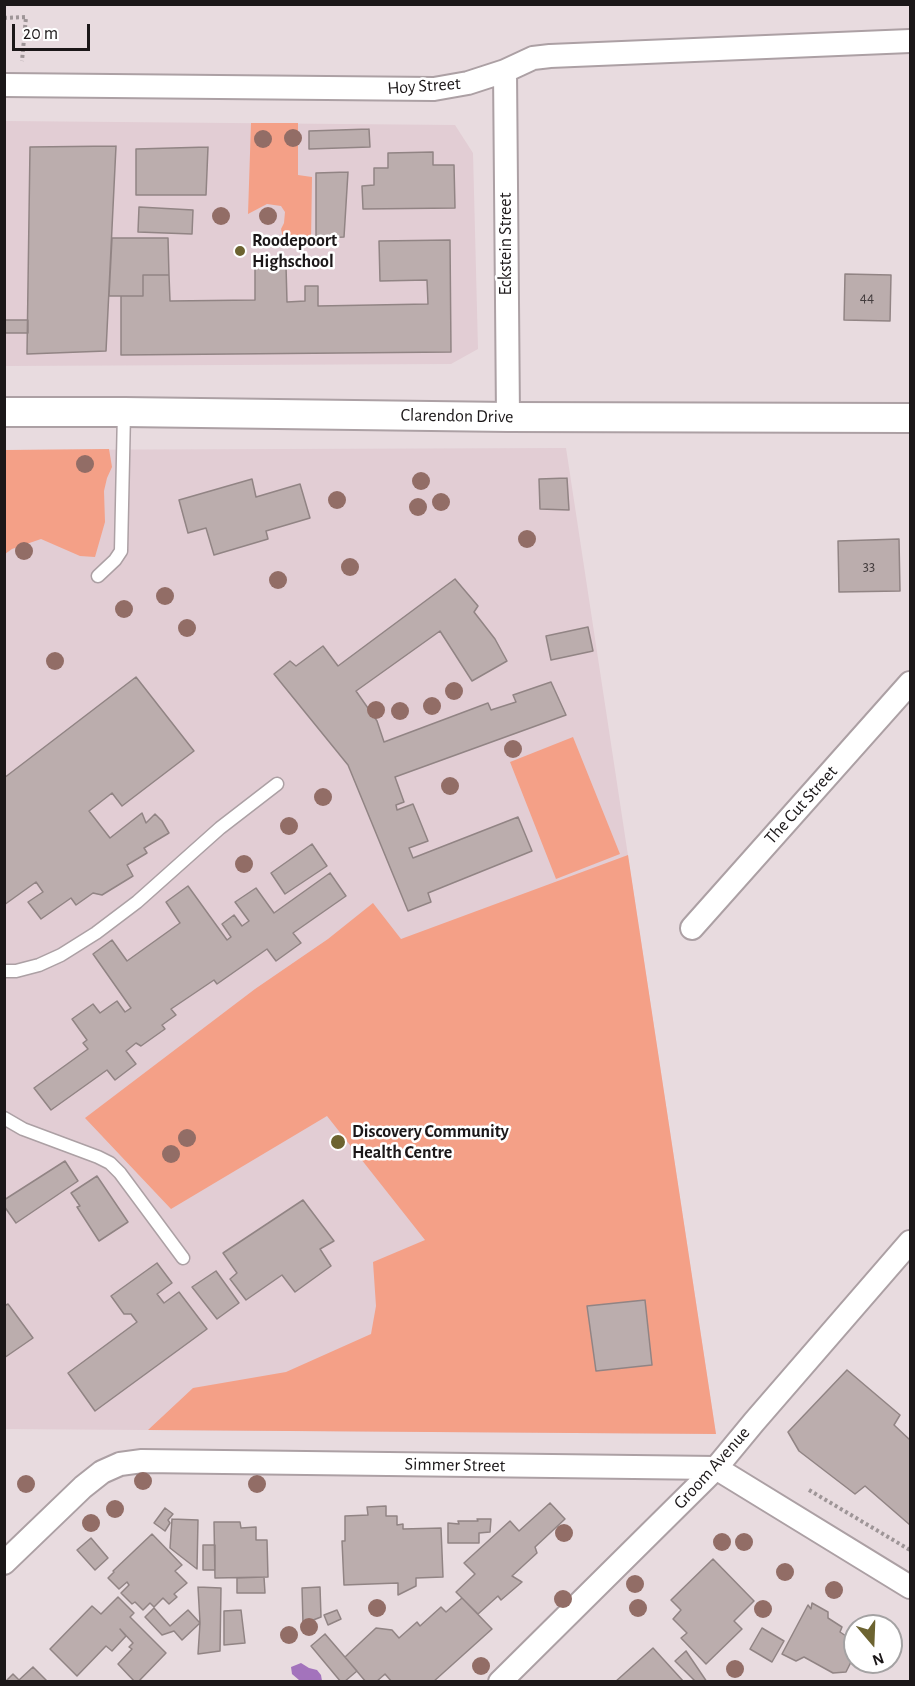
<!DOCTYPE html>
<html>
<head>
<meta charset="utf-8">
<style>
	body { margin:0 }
	#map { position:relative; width:915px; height:1686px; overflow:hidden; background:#e8dbdf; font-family:"Alegreya Sans",sans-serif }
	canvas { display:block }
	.frame { position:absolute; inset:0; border:6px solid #1b1718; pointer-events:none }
	.north { position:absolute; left:843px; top:1614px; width:60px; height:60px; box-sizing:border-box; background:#fff; border:2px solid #a4a2a3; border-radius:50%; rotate:161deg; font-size:16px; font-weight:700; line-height:24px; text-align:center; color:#1b1718 }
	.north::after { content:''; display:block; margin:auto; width:21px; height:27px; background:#6c6330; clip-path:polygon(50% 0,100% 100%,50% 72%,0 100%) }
	.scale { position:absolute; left:12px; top:24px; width:78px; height:27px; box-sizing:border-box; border:3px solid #1b1718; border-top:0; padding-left:8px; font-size:18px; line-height:21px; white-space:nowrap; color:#1b1718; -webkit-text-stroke:4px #fff; paint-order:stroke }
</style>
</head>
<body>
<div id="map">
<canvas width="915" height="1686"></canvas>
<div class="frame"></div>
<div class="north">N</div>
<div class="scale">20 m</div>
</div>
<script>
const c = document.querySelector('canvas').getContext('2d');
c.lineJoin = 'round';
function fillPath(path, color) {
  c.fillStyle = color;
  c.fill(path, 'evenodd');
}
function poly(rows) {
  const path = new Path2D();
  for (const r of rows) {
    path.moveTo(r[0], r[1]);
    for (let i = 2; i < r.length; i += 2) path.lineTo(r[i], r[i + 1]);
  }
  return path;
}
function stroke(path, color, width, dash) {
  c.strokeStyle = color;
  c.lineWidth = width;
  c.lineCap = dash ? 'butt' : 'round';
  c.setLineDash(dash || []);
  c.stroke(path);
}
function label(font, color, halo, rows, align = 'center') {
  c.font = font + ' "Alegreya Sans",sans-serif';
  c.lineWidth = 5;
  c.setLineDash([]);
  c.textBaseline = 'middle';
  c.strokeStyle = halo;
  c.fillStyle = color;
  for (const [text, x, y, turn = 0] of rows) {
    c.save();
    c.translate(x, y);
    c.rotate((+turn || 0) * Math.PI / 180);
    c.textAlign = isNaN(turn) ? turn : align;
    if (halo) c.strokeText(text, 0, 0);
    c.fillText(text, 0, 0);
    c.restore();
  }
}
const built = poly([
	[5,121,455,125,473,153,478,349,451,364,5,366],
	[566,448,716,1434,5,1429,5,450]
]);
const green = poly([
	[251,123,298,123,298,175,312,177,311,241,296,241,293,238,283,238,281,229,284,223,285,212,281,206,267,204,248,214],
	[109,449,112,467,107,478,104,491,105,522,95,557,80,556,41,539,12,549,5,554,5,450],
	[573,737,620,854,556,879,510,762],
	[628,855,716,1434,148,1430,193,1388,286,1372,371,1334,376,1306,373,1262,425,1240,327,1116,171,1209,85,1118,255,989,328,939,373,903,401,939]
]);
const water = poly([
	[301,1663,309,1668,317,1670,321,1675,322,1681,299,1680,292,1674,291,1667]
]);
const building = poly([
	[369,129,370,147,309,149,309,131,369,129],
	[116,146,106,351,27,354,30,147,116,146],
	[208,147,206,195,136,195,136,149,208,147],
	[433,152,433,165,454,165,455,208,363,209,362,186,374,185,374,168,388,168,388,153,433,152],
	[348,172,344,237,316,238,316,173,348,172],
	[139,207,193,210,192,234,138,232,139,207],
	[112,238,168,238,169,275,143,275,143,296,109,296,112,238],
	[450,240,451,352,121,355,121,296,143,296,143,275,169,275,170,301,255,300,255,267,286,266,287,302,305,301,305,286,318,286,318,306,428,304,427,280,380,281,379,241,450,240],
	[845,274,891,275,890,321,844,320,845,274],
	[4,320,28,320,28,333,4,333,4,320],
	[567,478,569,510,540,509,539,479,567,478],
	[252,479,256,497,300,484,310,518,266,531,268,539,214,555,206,528,188,533,179,500,252,479],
	[899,539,900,591,839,592,838,541,899,539],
	[455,579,478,606,474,612,495,639,507,661,472,681,440,631,356,691,377,721,384,742,488,703,491,710,516,702,513,695,551,682,566,715,395,777,404,802,396,805,397,810,413,804,428,841,409,848,413,858,518,817,532,851,428,893,431,902,408,911,348,765,274,674,290,661,296,666,323,646,338,666,455,579],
	[588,627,593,651,551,660,546,636,588,627],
	[136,677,194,751,122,806,112,793,89,811,110,838,142,813,146,823,155,814,162,821,169,833,144,848,147,853,127,865,133,876,102,895,93,893,76,905,71,898,41,919,28,902,43,892,36,882,4,905,4,778,136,677],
	[312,844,327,866,285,894,271,873,312,844],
	[330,873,346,896,293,933,301,943,276,961,267,949,217,984,214,980,171,1009,176,1015,162,1025,165,1029,141,1046,136,1043,126,1051,136,1064,115,1080,107,1070,51,1110,34,1088,88,1049,83,1043,87,1040,72,1019,93,1004,100,1013,117,1001,125,1012,131,1008,93,954,112,940,127,961,180,923,166,902,188,886,227,940,231,937,222,924,234,915,242,926,249,921,235,902,256,888,274,913,330,873],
	[65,1161,78,1181,16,1223,4,1206,4,1200,65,1161],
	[97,1176,128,1222,99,1241,77,1207,80,1206,71,1193,97,1176],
	[303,1200,334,1241,320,1249,331,1266,295,1292,282,1275,246,1300,230,1279,237,1273,223,1253,303,1200],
	[157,1263,172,1283,157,1294,164,1303,179,1292,207,1329,95,1411,68,1373,137,1322,131,1314,124,1314,111,1296,157,1263],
	[216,1271,239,1303,217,1319,192,1287,216,1271],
	[645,1300,652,1365,596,1371,587,1306,645,1300],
	[8,1304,33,1338,4,1358,4,1306,8,1304],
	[847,1370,900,1415,894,1425,910,1440,910,1525,865,1486,855,1494,799,1451,788,1432,847,1370],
	[550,1503,565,1519,535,1547,537,1553,512,1576,522,1582,501,1600,498,1596,478,1614,456,1592,475,1574,464,1563,510,1521,519,1531,550,1503],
	[386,1506,386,1516,397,1516,397,1525,403,1524,403,1529,441,1528,443,1577,416,1578,416,1586,398,1595,398,1583,344,1585,342,1541,345,1541,345,1516,368,1515,367,1507,386,1506],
	[165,1508,173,1514,168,1520,170,1523,165,1531,154,1523,165,1508],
	[172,1519,198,1520,197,1569,170,1548,172,1519],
	[477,1519,491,1519,490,1532,479,1533,479,1543,448,1543,448,1523,459,1524,458,1521,478,1521,477,1519],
	[214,1522,240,1522,241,1528,256,1527,256,1540,267,1540,268,1577,215,1578,214,1522],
	[152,1534,182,1565,175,1571,187,1583,174,1594,177,1597,169,1604,163,1598,154,1607,150,1603,143,1610,135,1602,132,1604,121,1593,129,1585,127,1582,119,1589,108,1578,114,1572,113,1571,152,1534],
	[91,1538,108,1558,95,1570,77,1550,91,1538],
	[203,1545,215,1545,215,1570,203,1570,203,1545],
	[713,1559,754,1601,734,1621,742,1629,706,1664,681,1638,687,1633,673,1619,681,1610,671,1600,713,1559],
	[264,1577,265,1593,237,1593,237,1578,264,1577],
	[198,1587,221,1588,220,1651,198,1654,200,1623,198,1587],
	[320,1587,321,1617,303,1624,302,1588,320,1587],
	[118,1597,134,1613,130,1617,166,1653,138,1682,135,1682,118,1664,132,1649,129,1647,133,1643,120,1629,126,1636,112,1651,106,1646,77,1676,50,1649,92,1606,101,1614,118,1597],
	[462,1598,492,1629,433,1682,392,1682,385,1674,376,1682,366,1682,345,1657,376,1628,392,1630,399,1638,417,1622,420,1626,441,1607,446,1612,462,1598],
	[812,1603,828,1612,828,1618,842,1627,840,1632,852,1640,855,1654,846,1672,833,1673,804,1657,796,1661,782,1654,808,1605,811,1609,812,1603],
	[154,1608,170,1626,188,1610,200,1623,182,1640,174,1631,162,1635,145,1617,154,1608],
	[241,1610,245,1643,224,1645,224,1611,241,1610],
	[337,1610,341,1619,328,1625,324,1615,337,1610],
	[762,1628,784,1641,772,1662,750,1649,762,1628],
	[325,1634,357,1671,344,1682,341,1682,311,1646,325,1634],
	[653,1648,684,1682,615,1682,653,1648],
	[686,1651,707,1682,696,1682,675,1661,686,1651],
	[33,1667,48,1682,5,1682,13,1674,19,1680,33,1667]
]);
const path = poly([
	[4,18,26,17,22,61],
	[809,1490,910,1550]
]);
const service = poly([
	[98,576,115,560,121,551,124,412],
	[4,971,16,971,39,965,61,955,96,933,137,902,220,828,277,784],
	[4,1118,23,1129,98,1157,110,1163,120,1173,183,1258]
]);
const minor = poly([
	[505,71,508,417],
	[4,85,434,89,468,83,505,71,533,58,550,56,910,41],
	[692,928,910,683],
	[4,1563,83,1487,102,1472,120,1464,142,1461,716,1468,910,1587],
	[500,1682,716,1468,754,1422,910,1242]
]);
const tertiary = poly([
	[4,412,124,412,508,417,910,418]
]);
const trees = [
	[293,138],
	[263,139],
	[221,216],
	[268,216],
	[85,464],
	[421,481],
	[337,500],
	[441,502],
	[418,507],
	[527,539],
	[24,551],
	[350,567],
	[278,580],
	[165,596],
	[124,609],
	[187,628],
	[55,661],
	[454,691],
	[432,706],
	[376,710],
	[400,711],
	[513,749],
	[450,786],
	[323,797],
	[289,826],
	[244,864],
	[187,1138],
	[171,1154],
	[143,1481],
	[26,1484],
	[257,1484],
	[115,1509],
	[91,1523],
	[564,1533],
	[722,1542],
	[744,1542],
	[785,1572],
	[635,1584],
	[834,1590],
	[563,1599],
	[377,1608],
	[638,1608],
	[763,1609],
	[309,1627],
	[289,1635],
	[481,1666],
	[735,1669]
];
const markers = [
	[240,251,6,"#6c6330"],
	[338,1142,8,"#6c6330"]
];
const numberNames = [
	["44",867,297],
	["33",869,566]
];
const streetNames = [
	["Hoy Street",424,86,-4],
	["Eckstein Street",506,244,-90],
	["Clarendon Drive",457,416,1],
	["The Cut Street",801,805,-48],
	["Simmer Street",455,1465,1],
	["Groom Avenue",712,1468,-48]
];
const poiNames = [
	["Roodepoort",252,241],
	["Highschool",252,262],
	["Discovery Community",352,1132],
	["Health Centre",352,1153]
];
fillPath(built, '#e2cdd4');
fillPath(green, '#f4a087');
fillPath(water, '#a373bc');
fillPath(building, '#bbadad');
stroke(building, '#918484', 1.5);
stroke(service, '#aca0a4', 15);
stroke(minor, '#aca0a4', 26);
stroke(tertiary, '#aca0a4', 32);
stroke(path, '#9e9597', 4, [3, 3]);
stroke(service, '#fff', 12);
stroke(minor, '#fff', 22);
stroke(tertiary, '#fff', 28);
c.fillStyle = '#926d66';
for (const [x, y] of trees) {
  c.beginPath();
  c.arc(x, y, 9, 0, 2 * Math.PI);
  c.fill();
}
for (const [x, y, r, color] of markers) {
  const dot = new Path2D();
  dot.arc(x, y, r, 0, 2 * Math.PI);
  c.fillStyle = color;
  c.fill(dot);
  stroke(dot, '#fff', 2);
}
label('15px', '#433c3d', null, numberNames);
label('18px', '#1b1718', '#fff', streetNames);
label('bold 18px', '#1b1718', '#fff', poiNames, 'left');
</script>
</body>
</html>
